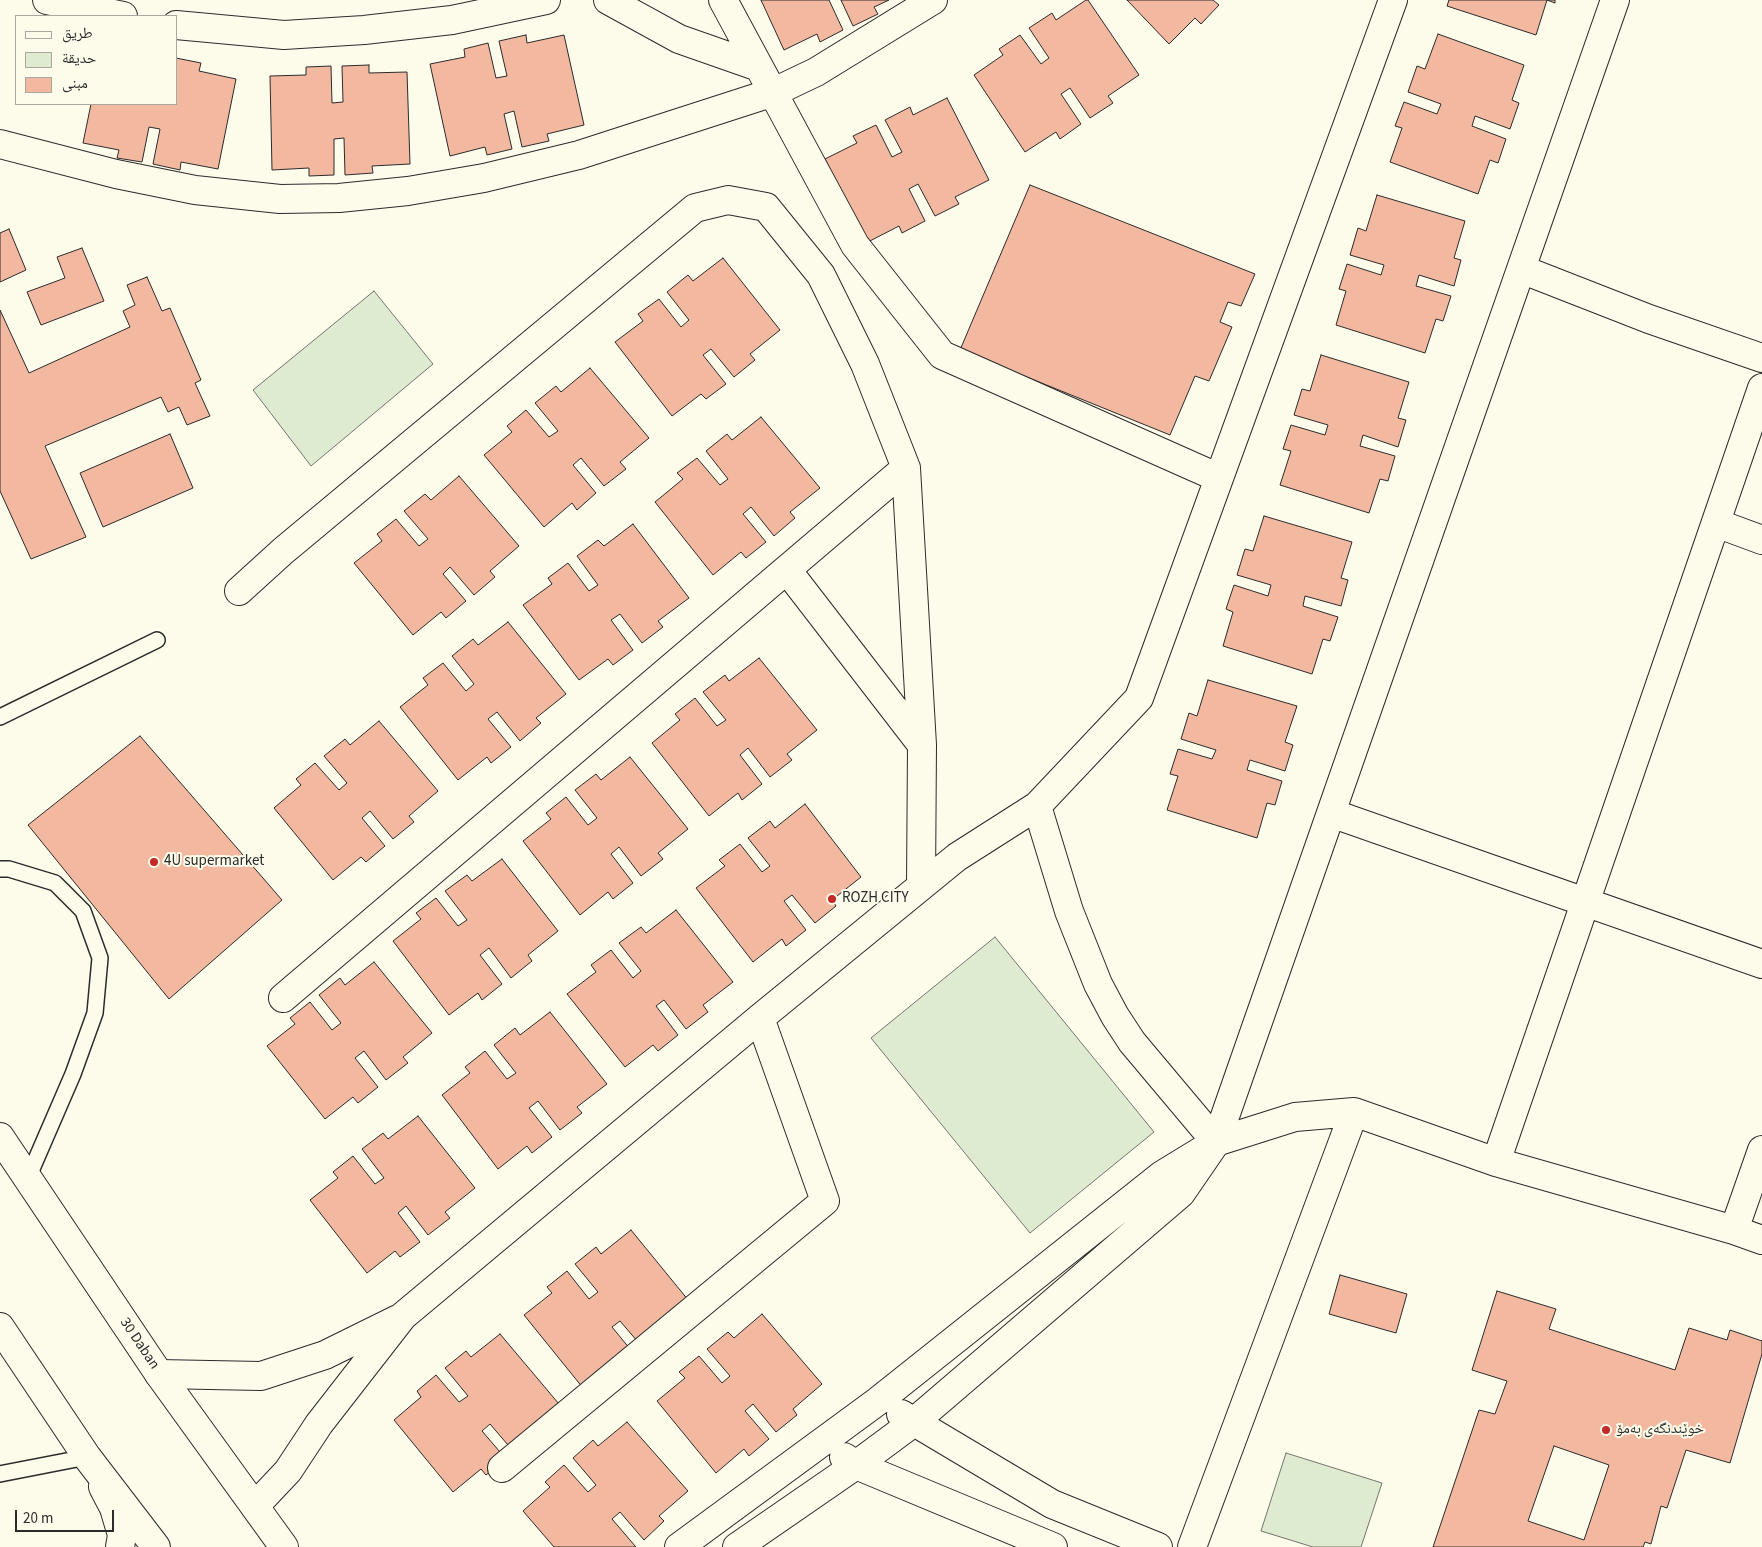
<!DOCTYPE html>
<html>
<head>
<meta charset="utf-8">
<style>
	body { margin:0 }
	#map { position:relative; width:1762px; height:1547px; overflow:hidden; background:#fdfbea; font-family:"Source Sans 3","Noto Naskh Arabic",sans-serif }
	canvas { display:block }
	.legend { position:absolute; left:15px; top:15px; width:162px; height:90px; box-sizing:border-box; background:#fdfbea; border:1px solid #a9a89e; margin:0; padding:6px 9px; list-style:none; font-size:15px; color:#2b2b2b }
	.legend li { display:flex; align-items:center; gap:10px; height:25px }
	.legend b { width:25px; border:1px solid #a9a89e }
	.scale { position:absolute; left:15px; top:1510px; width:99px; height:22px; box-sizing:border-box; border:2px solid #2b2b2b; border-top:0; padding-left:6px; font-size:15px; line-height:18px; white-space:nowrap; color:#2b2b2b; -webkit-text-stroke:4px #fdfbea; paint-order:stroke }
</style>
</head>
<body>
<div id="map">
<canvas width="1762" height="1547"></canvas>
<ul class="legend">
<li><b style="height:6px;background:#fdfbea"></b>طريق</li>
<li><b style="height:14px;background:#deebd1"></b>حديقة</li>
<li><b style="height:14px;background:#f2b8a0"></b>مبنى</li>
</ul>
<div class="scale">20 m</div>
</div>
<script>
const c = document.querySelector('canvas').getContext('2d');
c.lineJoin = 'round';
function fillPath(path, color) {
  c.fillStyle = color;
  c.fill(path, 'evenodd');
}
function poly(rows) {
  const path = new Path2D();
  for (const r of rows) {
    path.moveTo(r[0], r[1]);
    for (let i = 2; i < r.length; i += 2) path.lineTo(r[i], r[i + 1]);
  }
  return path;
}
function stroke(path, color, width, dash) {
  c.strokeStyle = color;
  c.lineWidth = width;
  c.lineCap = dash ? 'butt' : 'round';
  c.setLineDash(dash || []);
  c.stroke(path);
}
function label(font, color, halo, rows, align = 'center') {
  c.font = font + ' "Source Sans 3","Noto Naskh Arabic",sans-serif';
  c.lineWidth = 4;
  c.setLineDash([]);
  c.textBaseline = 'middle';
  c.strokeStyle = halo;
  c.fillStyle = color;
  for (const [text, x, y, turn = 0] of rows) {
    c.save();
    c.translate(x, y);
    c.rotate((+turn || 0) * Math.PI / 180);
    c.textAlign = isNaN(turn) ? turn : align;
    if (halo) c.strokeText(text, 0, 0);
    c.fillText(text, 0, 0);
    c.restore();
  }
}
const green = poly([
	[374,291,433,364,311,466,253,390,374,291],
	[995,937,1154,1132,1030,1233,871,1038,995,937],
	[1286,1453,1382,1483,1361,1547,1313,1547,1261,1531,1286,1453]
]);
const building = poly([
	[761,0,829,0,843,30,820,42,817,34,784,50,761,0],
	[841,0,889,0,874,7,878,14,853,26,841,0],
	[1086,0,1088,0,1139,75,1108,96,1113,103,1090,118,1070,88,1061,94,1081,124,1060,139,1056,132,1025,152,974,75,1003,55,999,49,1020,35,1041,64,1049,58,1029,28,1052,13,1056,20,1086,0],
	[1127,0,1213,0,1219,5,1201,24,1195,18,1169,44,1127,0],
	[1449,0,1555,0,1555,3,1547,0,1536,35,1447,6,1449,0],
	[1438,34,1524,65,1512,100,1519,103,1510,129,1475,116,1472,126,1506,139,1498,163,1490,160,1478,194,1390,162,1402,128,1395,126,1404,102,1437,114,1441,104,1408,92,1417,66,1425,69,1438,34],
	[526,35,527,43,564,35,584,125,547,134,549,141,522,147,514,111,504,114,512,149,487,155,485,147,450,156,430,64,465,57,464,49,488,43,496,78,507,76,499,41,526,35],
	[176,58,201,63,199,71,236,79,218,169,181,162,180,170,153,164,160,129,149,127,142,162,117,158,119,150,83,143,91,104,176,104,176,58],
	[369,65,369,73,407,72,410,164,372,166,373,173,345,175,344,138,334,139,334,175,309,176,309,168,272,170,270,76,306,75,306,67,331,66,332,103,343,102,342,66,369,65],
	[947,98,989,180,955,197,959,204,935,216,918,184,909,189,925,221,902,233,899,226,866,243,825,159,857,143,853,136,876,125,892,157,902,152,885,120,910,107,913,115,947,98],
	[1030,185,1255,274,1241,306,1228,302,1220,322,1232,327,1209,381,1195,376,1170,435,960,350,1030,185],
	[1377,195,1465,221,1454,258,1461,260,1454,286,1419,275,1416,286,1451,296,1443,321,1436,319,1425,353,1336,325,1346,291,1339,289,1347,264,1381,275,1384,265,1350,255,1358,228,1366,231,1377,195],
	[9,229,26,270,0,282,0,233,9,229],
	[82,248,104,301,41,325,27,292,65,278,57,257,82,248],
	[723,258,780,330,750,354,755,360,734,377,711,349,703,355,726,384,706,399,701,394,672,416,615,342,643,321,638,314,659,299,681,327,689,320,667,292,688,275,693,281,723,258],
	[147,277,162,311,170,308,201,380,195,383,210,416,187,425,179,407,168,412,161,397,45,446,86,537,31,559,0,491,0,310,29,373,130,327,123,311,135,305,127,285,147,277],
	[1321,355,1409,382,1398,418,1406,420,1398,447,1363,435,1360,446,1395,456,1388,481,1380,479,1369,513,1280,485,1291,451,1283,449,1291,425,1325,435,1328,425,1294,415,1302,389,1310,391,1321,355],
	[590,368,649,438,620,462,626,469,604,486,581,458,573,465,596,493,577,510,572,503,544,527,484,455,512,432,507,426,526,410,549,437,558,431,535,403,556,386,561,392,590,368],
	[761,417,820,488,790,512,795,518,774,536,751,507,743,514,766,542,746,558,741,552,713,575,655,502,683,479,677,473,697,458,720,485,728,479,706,451,727,434,732,440,761,417],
	[170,434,193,488,103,527,80,473,170,434],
	[459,476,519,546,490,571,495,577,474,595,450,567,443,574,466,601,446,618,441,612,413,635,354,563,382,541,377,534,396,519,419,546,428,539,404,511,425,494,431,500,459,476],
	[1264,516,1352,542,1341,578,1348,580,1341,606,1305,596,1303,606,1338,617,1330,641,1323,639,1312,674,1223,646,1233,612,1226,609,1234,585,1268,596,1271,585,1237,575,1245,549,1253,551,1264,516],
	[633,524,689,598,658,621,663,627,642,643,620,614,611,620,633,650,613,665,608,659,579,680,523,605,552,584,548,578,568,563,589,591,598,585,577,556,598,540,604,546,633,524],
	[508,622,566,694,536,718,541,723,520,741,497,712,488,719,511,747,491,763,487,757,458,780,400,707,428,685,423,678,443,663,466,691,474,684,452,656,473,639,478,645,508,622],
	[759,658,817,730,787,754,792,760,770,777,748,748,740,755,762,784,742,800,738,793,709,816,652,743,680,720,675,714,695,698,717,726,726,720,703,692,725,675,729,681,759,658],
	[1208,680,1297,706,1285,742,1293,745,1285,771,1250,760,1247,770,1282,781,1275,805,1267,803,1257,838,1167,810,1178,776,1170,774,1178,749,1212,759,1216,750,1181,739,1189,713,1197,716,1208,680],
	[379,721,438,791,409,816,414,822,393,839,370,811,362,818,385,846,366,862,361,857,333,880,274,808,301,785,296,779,315,763,339,790,347,783,324,756,345,739,350,745,379,721],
	[140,736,282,900,169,999,28,825,140,736],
	[630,757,688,829,658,853,663,859,641,876,619,847,611,854,633,883,613,899,608,892,580,915,523,841,551,819,546,813,566,797,588,825,597,818,575,790,596,774,601,780,630,757],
	[805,804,861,877,832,900,836,906,815,923,792,895,784,901,806,930,786,946,782,939,753,962,696,888,725,866,719,860,740,844,762,872,770,866,748,838,770,821,775,828,805,804],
	[502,859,558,931,528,955,532,961,511,978,489,948,480,955,502,984,482,1000,478,993,449,1015,393,941,421,919,416,913,436,898,458,926,467,920,445,891,467,875,472,881,502,859],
	[676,910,733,982,703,1005,708,1012,686,1029,664,1000,656,1006,678,1035,658,1051,653,1045,625,1067,567,994,596,972,591,965,611,950,633,978,641,971,619,943,641,927,646,933,676,910],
	[374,962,432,1033,403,1057,408,1063,386,1080,364,1051,355,1058,378,1087,358,1103,353,1097,325,1119,267,1046,295,1024,290,1018,310,1002,332,1030,341,1023,319,995,340,978,345,985,374,962],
	[550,1012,607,1084,577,1107,582,1113,560,1130,538,1101,529,1108,552,1137,532,1153,527,1146,498,1169,442,1095,470,1073,465,1067,485,1051,507,1079,516,1073,494,1045,515,1028,520,1035,550,1012],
	[418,1116,475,1188,445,1212,450,1218,428,1235,406,1206,398,1213,420,1242,400,1257,395,1251,367,1273,310,1200,338,1178,333,1172,353,1156,375,1184,384,1178,362,1149,383,1133,388,1139,418,1116],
	[631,1230,689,1301,644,1349,620,1321,612,1327,635,1355,583,1388,524,1315,552,1293,547,1287,567,1271,589,1299,598,1292,575,1264,596,1247,601,1254,631,1230],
	[1340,1275,1407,1294,1396,1333,1329,1314,1340,1275],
	[1497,1291,1556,1309,1549,1329,1675,1370,1689,1328,1727,1340,1730,1330,1762,1341,1762,1354,1730,1463,1686,1450,1667,1508,1661,1506,1651,1544,1645,1542,1643,1547,1433,1547,1479,1410,1495,1414,1507,1381,1472,1370,1497,1291],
	[1554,1446,1609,1465,1584,1540,1528,1521,1554,1446],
	[762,1314,822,1384,793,1409,797,1415,776,1432,753,1404,745,1411,769,1439,749,1456,744,1449,716,1473,657,1401,685,1378,679,1372,699,1356,722,1383,730,1376,707,1349,728,1332,734,1338,762,1314],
	[500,1334,559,1404,514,1452,490,1424,482,1431,506,1459,486,1475,481,1469,453,1492,394,1420,421,1397,417,1391,436,1375,459,1402,468,1396,445,1368,466,1351,471,1357,500,1334],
	[627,1422,688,1491,659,1516,664,1521,644,1540,620,1512,612,1519,636,1547,554,1547,523,1511,550,1487,545,1482,564,1465,588,1492,596,1485,573,1458,593,1440,598,1446,627,1422]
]);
const lane = poly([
	[0,717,157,640],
	[0,869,9,869,55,883,83,911,100,958,95,1013,73,1074,28,1178],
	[0,1474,87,1457]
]);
const street = poly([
	[47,0,123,16],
	[608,0,679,39,759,67],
	[723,0,855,245,942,355,1219,478],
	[176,25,284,35,364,30,452,20,546,0],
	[0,144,116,174,195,190,280,199,339,198,408,191,484,178,579,155,774,92,816,72,933,0],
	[1521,269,1649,319,1762,358],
	[1716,523,1762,540],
	[787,570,922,745],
	[239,591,283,551,695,208,728,200,766,207,821,275,865,364,906,468,922,745,921,886],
	[1037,806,1069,911,1098,984,1115,1016,1132,1042,1216,1142],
	[1331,813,1762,964],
	[283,998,906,468],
	[1496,1162,1762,388],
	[1734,1230,1762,1150],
	[159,1374,261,1376,325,1355,398,1319],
	[901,1414,1052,1504,1158,1547],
	[844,1457,856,1465,1053,1547],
	[502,1468,825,1201,760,1018],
	[103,1487,114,1508,122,1535,120,1547],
	[255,1506,288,1471,319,1424,403,1316,760,1018,957,857,1037,806,1139,698,1393,0],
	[679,1547,878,1401,1162,1175,1216,1142,1295,1117,1354,1112,1496,1162,1734,1230,1762,1240],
	[737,1547,856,1465,914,1422,1181,1193,1216,1142,1615,0],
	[1192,1547,1354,1112]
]);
const primary = poly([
	[0,1137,159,1374,284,1547],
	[0,1327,87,1457,156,1547]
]);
const markers = [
	[154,862,5,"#c62828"],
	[832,899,5,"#c62828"],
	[1606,1430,5,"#c62828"]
];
const poiNames = [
	["4U supermarket",164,862],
	["ROZH CITY",842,899],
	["خوێندنگەی بەمۆ",1616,1430]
];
const streetNames = [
	["30 Daban",139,1344,56]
];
fillPath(green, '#deebd1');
stroke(green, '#74746e', 1);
fillPath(building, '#f2b8a0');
stroke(building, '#2b2b2b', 1);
stroke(lane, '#2b2b2b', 18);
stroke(street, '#2b2b2b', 30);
stroke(primary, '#2b2b2b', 30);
stroke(lane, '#fdfbea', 15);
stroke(street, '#fdfbea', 28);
stroke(primary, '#fdfbea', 28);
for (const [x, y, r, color] of markers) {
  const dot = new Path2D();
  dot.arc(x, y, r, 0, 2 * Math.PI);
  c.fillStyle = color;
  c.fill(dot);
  stroke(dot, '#fdfbea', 2);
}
label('15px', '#2b2b2b', '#fdfbea', poiNames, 'left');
label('15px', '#2b2b2b', '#fdfbea', streetNames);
</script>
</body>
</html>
